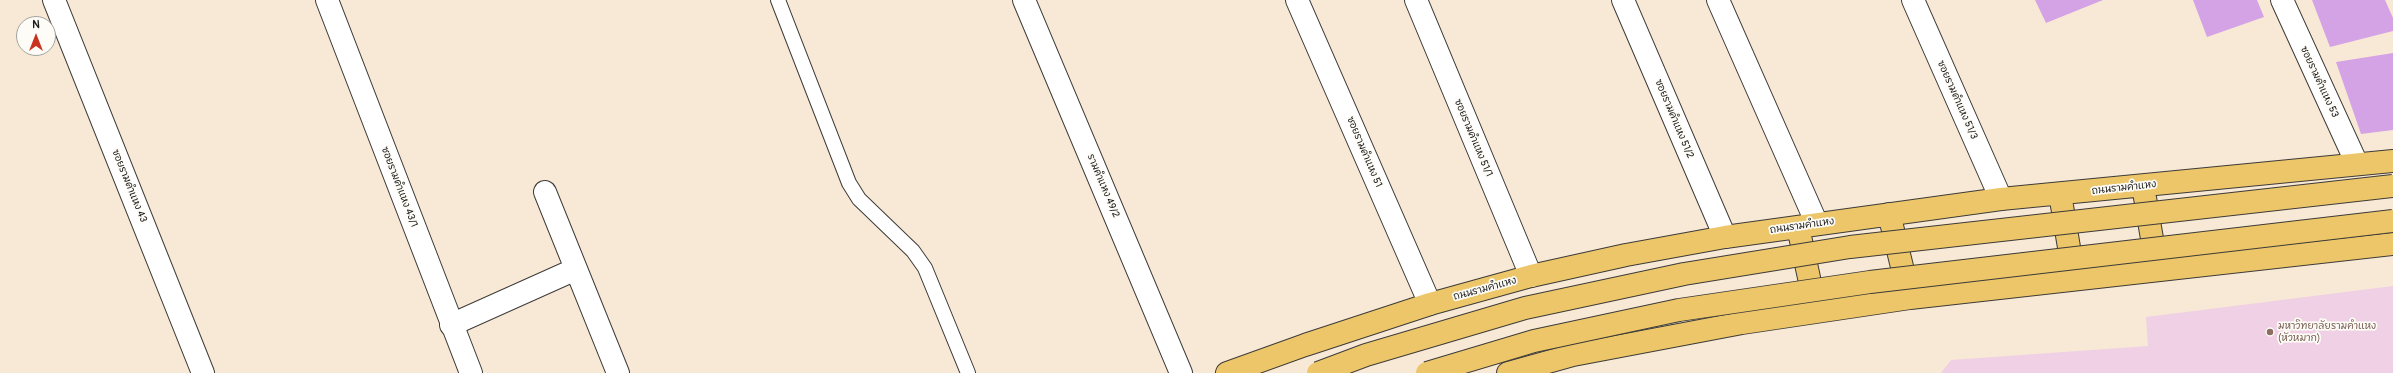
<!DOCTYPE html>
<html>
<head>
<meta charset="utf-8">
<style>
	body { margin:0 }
	#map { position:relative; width:2393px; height:373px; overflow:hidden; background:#f8e9d6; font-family:Pangolin,sans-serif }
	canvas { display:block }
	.north { position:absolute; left:16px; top:16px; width:40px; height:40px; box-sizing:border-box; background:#fdfcf7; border:1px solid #a3a29f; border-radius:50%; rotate:0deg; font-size:11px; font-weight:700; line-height:16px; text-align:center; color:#1c1c1c }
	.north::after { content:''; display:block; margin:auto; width:14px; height:18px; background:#c8321e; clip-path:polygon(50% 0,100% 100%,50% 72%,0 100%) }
</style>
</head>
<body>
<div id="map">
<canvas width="2393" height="373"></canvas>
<div class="north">N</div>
</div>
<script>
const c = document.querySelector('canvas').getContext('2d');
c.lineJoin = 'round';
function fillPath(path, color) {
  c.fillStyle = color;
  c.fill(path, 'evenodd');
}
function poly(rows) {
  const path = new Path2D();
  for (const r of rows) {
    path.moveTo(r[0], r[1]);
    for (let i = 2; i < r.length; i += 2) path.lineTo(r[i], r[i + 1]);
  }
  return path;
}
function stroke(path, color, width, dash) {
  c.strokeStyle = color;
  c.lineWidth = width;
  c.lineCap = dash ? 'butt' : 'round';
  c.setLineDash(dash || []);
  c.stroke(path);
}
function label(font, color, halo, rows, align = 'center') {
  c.font = font + ' Pangolin,"Playpen Sans Thai",sans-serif';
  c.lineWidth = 3.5;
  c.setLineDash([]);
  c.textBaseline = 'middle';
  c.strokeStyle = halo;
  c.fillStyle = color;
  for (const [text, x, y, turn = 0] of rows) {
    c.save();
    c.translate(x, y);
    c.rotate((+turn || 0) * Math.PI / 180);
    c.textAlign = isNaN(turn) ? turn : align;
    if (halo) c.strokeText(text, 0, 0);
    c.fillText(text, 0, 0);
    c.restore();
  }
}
const built = poly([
	[2393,286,2393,373,1941,373,1951,360,2148,346,2146,317]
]);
const building = poly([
	[2035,0,2103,0,2046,23],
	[2193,0,2257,0,2264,17,2207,37],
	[2312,0,2385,0,2393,18,2393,31,2330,47],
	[2393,53,2393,130,2361,134,2336,62]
]);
const service = poly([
	[778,0,849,183,859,199,913,251,925,268,968,373]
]);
const minor = poly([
	[54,0,203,373],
	[1024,0,1181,373],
	[1297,0,1430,304],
	[1416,0,1531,276],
	[1623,0,1725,237],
	[1718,0,1817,224],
	[1913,0,2001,199],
	[2282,0,2357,164],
	[545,192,618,373],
	[451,325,576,269]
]);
const tertiary = poly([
	[327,0,471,373]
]);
const primary = poly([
	[2143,186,2157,268],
	[2060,194,2074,277],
	[1889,214,1909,295],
	[1798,227,1816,310],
	[1227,373,1305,345,1430,304,1531,276,1626,255,1725,237,2001,199,2393,161],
	[1508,373,1573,355,1742,323,1910,298,2393,244]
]);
const primaryBridge = poly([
	[1318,373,1366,355,1525,308,1684,274,1850,247,2393,186],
	[1427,373,1534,341,1679,310,1870,282,2393,221]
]);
const markers = [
	[2270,332,4,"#8d6e63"]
];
const streetNames = [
	["ซอยรามคำแหง 53",2319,82,65],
	["ซอยรามคำแหง 51/3",1957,100,66],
	["ซอยรามคำแหง 51/2",1674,119,67],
	["ซอยรามคำแหง 51/1",1473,138,67],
	["ซอยรามคำแหง 51",1364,152,67],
	["ซอยรามคำแหง 43",129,186,68],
	["รามคำแหง 49/2",1103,186,67],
	["ซอยรามคำแหง 43/1",399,187,69],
	["ถนนรามคำแหง",2124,188,-6],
	["ถนนรามคำแหง",1802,226,-8],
	["ถนนรามคำแหง",1485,289,-15]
];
const educationNames = [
	["มหาวิทยาลัยรามคำแหง",2278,326],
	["(หัวหมาก)",2278,338]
];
fillPath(built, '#f0d0e5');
fillPath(building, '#d3a3e6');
stroke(service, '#3d3b38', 16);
stroke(minor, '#3d3b38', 24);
stroke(tertiary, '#3d3b38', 24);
stroke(primary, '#3d3b38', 24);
stroke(service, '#fff', 14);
stroke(minor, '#fff', 22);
stroke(tertiary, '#fff', 22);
stroke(primary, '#ecc669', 22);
stroke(primaryBridge, '#3d3b38', 24, []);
stroke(primaryBridge, '#ecc669', 22);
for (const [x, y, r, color] of markers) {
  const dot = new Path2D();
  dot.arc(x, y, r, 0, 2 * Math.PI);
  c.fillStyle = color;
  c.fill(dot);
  stroke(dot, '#fdfcf7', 1.5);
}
label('10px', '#1c1c1c', '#fdfcf7', streetNames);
label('10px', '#785e54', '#fdfcf7', educationNames, 'left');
</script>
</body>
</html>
